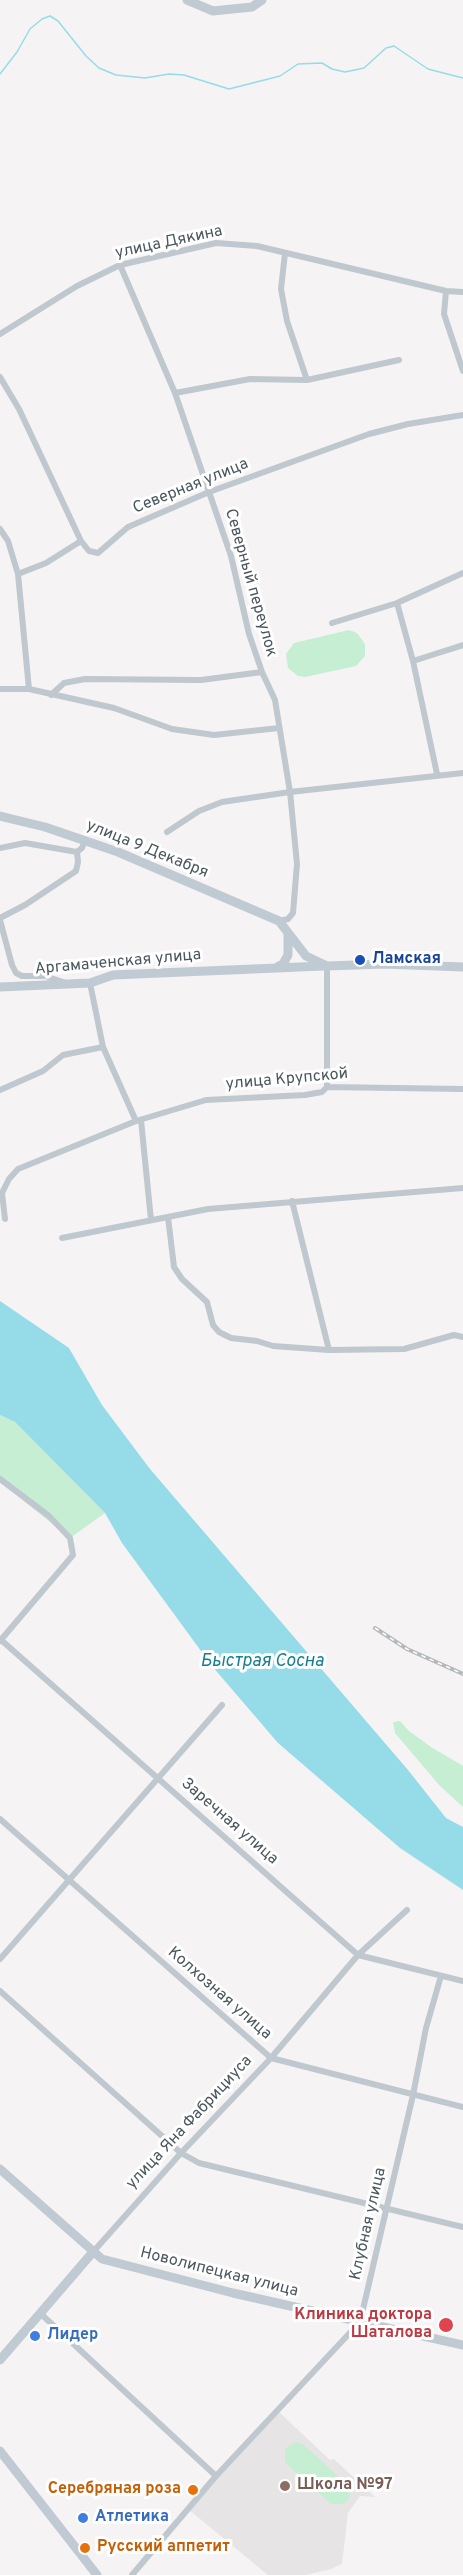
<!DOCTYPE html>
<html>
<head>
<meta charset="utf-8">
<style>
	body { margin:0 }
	canvas { display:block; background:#f5f3f3 }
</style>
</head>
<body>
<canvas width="463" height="2575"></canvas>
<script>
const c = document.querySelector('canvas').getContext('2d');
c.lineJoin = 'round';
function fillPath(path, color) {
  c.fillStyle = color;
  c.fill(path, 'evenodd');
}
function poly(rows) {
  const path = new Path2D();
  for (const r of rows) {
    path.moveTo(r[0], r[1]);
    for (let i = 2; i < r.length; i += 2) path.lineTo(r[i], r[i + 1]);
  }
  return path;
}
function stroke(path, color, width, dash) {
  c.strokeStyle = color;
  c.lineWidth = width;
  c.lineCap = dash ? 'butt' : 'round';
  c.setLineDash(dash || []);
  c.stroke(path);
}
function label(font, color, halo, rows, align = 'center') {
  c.font = font + ' Overpass,sans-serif';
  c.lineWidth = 6;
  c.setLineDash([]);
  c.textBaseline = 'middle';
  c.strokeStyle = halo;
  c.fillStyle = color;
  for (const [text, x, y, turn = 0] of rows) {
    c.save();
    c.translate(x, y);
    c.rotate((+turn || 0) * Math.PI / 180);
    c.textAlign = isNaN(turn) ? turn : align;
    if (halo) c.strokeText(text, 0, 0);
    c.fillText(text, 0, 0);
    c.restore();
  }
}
const education = poly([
	[277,2410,330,2460,334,2459,375,2497,360,2496,348,2513,342,2564,331,2569,306,2575,268,2575,188,2509]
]);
const green = poly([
	[349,630,357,633,365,644,365,656,356,666,305,677,298,676,288,668,286,654,294,643],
	[0,1415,15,1422,105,1513,70,1538,0,1482],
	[400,1721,409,1731,431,1747,463,1766,463,1807,440,1786,395,1733,393,1722],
	[295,2442,303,2444,348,2486,350,2497,344,2504,331,2504,285,2462,285,2449]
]);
const water = poly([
	[0,1301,69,1348,102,1405,150,1469,408,1770,446,1818,463,1827,463,1890,400,1848,278,1743,212,1666,122,1543,105,1513,15,1422,0,1415]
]);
const stream = poly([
	[0,74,17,52,30,29,42,19,50,16,58,21,86,56,99,68,116,75,145,78,169,74,184,75,229,89,280,76,298,64,322,63,332,69,345,72,364,68,386,48,394,46,428,69,463,78]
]);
const street = poly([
	[285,253,281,289,287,321,307,380],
	[120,265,175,393,250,379,307,380,399,360],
	[446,291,444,314,463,371],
	[0,334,77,286,120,265,216,243,257,246,446,291,463,292],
	[0,377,19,409,81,541,89,551,98,553,128,527,209,492,369,434,408,424,463,415],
	[175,393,231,556,249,634,262,672,275,700,290,792,297,864,293,913,288,919,279,921],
	[0,529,8,541,18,574,29,689,114,708,172,729,214,735,279,728],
	[18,574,46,563,81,541],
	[397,603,413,661,437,774],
	[332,623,397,603,463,573],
	[413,661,463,645],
	[0,689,29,689],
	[51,695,64,683,85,679,201,680,262,672],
	[167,832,199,811,222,802,290,792,463,773],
	[0,848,25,843,77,852,82,848,85,840],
	[0,918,25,905,76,871,78,862,77,852],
	[0,920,12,965,16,973,22,976,45,976,66,983],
	[327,966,327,1087],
	[90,983,103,1047,136,1121],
	[0,1090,43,1071,63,1055,103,1047],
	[141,1120,151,1220],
	[292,1201,329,1350,404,1349,454,1335,463,1337],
	[168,1217,174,1267,182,1279,207,1302,213,1325,219,1332,231,1338,257,1341,273,1346,329,1350],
	[5,1219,2,1193,9,1179,18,1169,136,1121,206,1100,305,1095,322,1092,327,1087,463,1089],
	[62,1238,208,1209,463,1188],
	[0,1479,49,1516,70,1538,73,1555,0,1641],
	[0,1639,358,1955,463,1981],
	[0,1819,271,2058,463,2107],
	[0,1959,222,1705],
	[0,1991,181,2153,199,2163,463,2227],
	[93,2252,181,2153,271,2058,358,1955,407,1910],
	[41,2314,216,2476],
	[132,2575,216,2476,360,2322,413,2095,426,2028,441,1976]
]);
const secondary = poly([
	[187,0,213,11,252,7,262,0],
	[0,816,45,827,118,852,279,921,306,956,327,966,384,964,463,967],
	[277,967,283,964,288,955,288,935],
	[0,987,90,983,113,975,323,966],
	[0,2169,102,2259,233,2293,463,2345],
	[0,2360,93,2252],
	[0,2451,97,2575]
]);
const rail = poly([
	[375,1628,407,1649,463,1674]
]);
const markers = [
	[360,960,6,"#1a4fb4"],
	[446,2325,8,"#e0444e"],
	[35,2336,6,"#3f7fe0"],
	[285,2486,6,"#8d6e63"],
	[193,2490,6,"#e8710a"],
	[83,2518,6,"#3f7fe0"],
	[85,2548,6,"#e8710a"]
];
const streetNames = [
	["улица Дякина",169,243,-12],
	["Северная улица",191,487,-22],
	["Северный переулок",250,583,74],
	["улица 9 Декабря",147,850,22],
	["Аргамаченская улица",118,963,-5],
	["улица Крупской",287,1080,-5],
	["Заречная улица",229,1822,41],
	["Колхозная улица",219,1994,41],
	["улица Яна Фабрициуса",190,2123,-47],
	["Клубная улица",369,2224,-77],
	["Новолипецкая улица",219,2273,14]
];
const transitNames = [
	["Ламская",372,960]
];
const healthNames = [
	["Клиника доктора",432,2316],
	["Шаталова",432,2334]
];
const shopNames = [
	["Лидер",47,2336],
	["Атлетика",95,2518]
];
const educationNames = [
	["Школа №97",297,2486]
];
const foodNames = [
	["Серебряная роза",181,2490],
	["Русский аппетит",97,2548,"left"]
];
const waterNames = [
	["Быстрая Сосна",262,1662]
];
fillPath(education, '#e6e4e4');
fillPath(green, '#c6eed3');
fillPath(water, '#96dce8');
stroke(stream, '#96dce8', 1.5);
stroke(street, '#bfc8ce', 6);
stroke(secondary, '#c0cad3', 9);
stroke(rail, '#b5b8bc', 4);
stroke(rail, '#fff', 1.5, [4.5]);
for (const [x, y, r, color] of markers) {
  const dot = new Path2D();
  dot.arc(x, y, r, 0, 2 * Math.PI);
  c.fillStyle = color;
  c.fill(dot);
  stroke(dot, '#fff', 2);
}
label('16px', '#4b575f', '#fff', streetNames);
label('bold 16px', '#164399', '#fff', transitNames, 'left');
label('bold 16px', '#be3a42', '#fff', healthNames, 'right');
label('bold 16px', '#366cbe', '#fff', shopNames, 'left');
label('bold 16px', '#785e54', '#fff', educationNames, 'left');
label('bold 16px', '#c56008', '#fff', foodNames, 'right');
label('italic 18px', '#148091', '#fff', waterNames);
</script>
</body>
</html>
